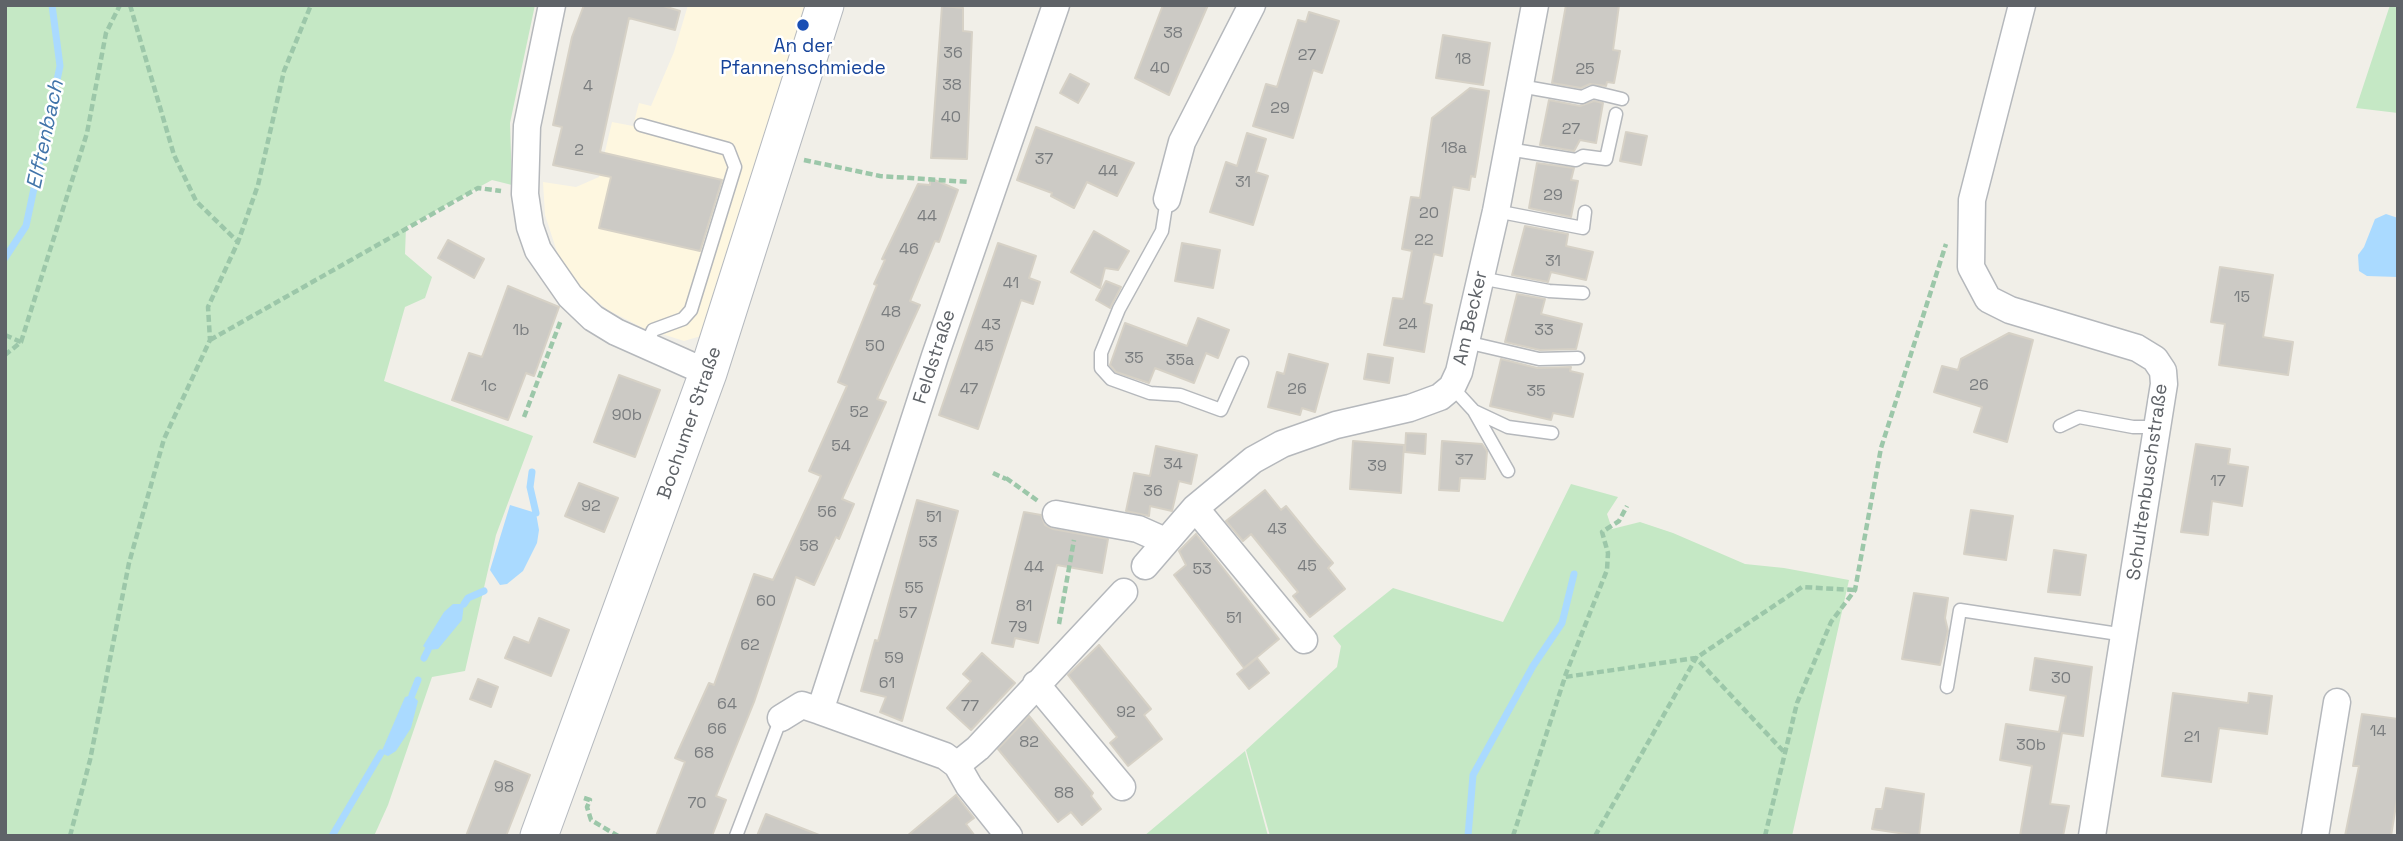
<!DOCTYPE html>
<html>
<head>
<meta charset="utf-8">
<style>
	body { margin:0 }
	#map { position:relative; width:2403px; height:841px; overflow:hidden; background:#f1efe8; font-family:"Space Grotesk",sans-serif }
	canvas { display:block }
	.frame { position:absolute; inset:0; border:7px solid #5f6368; pointer-events:none }
</style>
</head>
<body>
<div id="map">
<canvas width="2403" height="841"></canvas>
<div class="frame"></div>
</div>
<script>
const c = document.querySelector('canvas').getContext('2d');
c.lineJoin = 'round';
function fillPath(path, color) {
  c.fillStyle = color;
  c.fill(path, 'evenodd');
}
function poly(rows) {
  const path = new Path2D();
  for (const r of rows) {
    path.moveTo(r[0], r[1]);
    for (let i = 2; i < r.length; i += 2) path.lineTo(r[i], r[i + 1]);
  }
  return path;
}
function stroke(path, color, width, dash) {
  c.strokeStyle = color;
  c.lineWidth = width;
  c.lineCap = dash ? 'butt' : 'round';
  c.setLineDash(dash || []);
  c.stroke(path);
}
function label(font, color, halo, rows, align = 'center') {
  c.font = font + ' "Space Grotesk",sans-serif';
  c.lineWidth = 5;
  c.setLineDash([]);
  c.textBaseline = 'middle';
  c.strokeStyle = halo;
  c.fillStyle = color;
  for (const [text, x, y, turn = 0] of rows) {
    c.save();
    c.translate(x, y);
    c.rotate((+turn || 0) * Math.PI / 180);
    c.textAlign = isNaN(turn) ? turn : align;
    if (halo) c.strokeText(text, 0, 0);
    c.fillText(text, 0, 0);
    c.restore();
  }
}
const commercial = poly([
	[688,5,806,5,701,336,684,341,643,328,608,310,584,291,558,255,545,215,543,182,576,187,599,177,612,122,633,126,639,103,651,106,674,52]
]);
const green = poly([
	[5,5,535,5,510,123,512,185,492,180,406,227,405,254,432,277,425,298,405,307,384,381,533,436,496,535,465,671,432,677,388,805,374,836,5,836],
	[2390,5,2398,5,2398,113,2356,108],
	[1571,484,1618,497,1607,514,1612,529,1640,522,1673,533,1745,564,1784,568,1849,580,1792,836,1270,836,1246,750,1337,667,1341,646,1333,636,1393,588,1503,622],
	[1245,751,1268,836,1144,836]
]);
const water = poly([
	[2386,214,2398,218,2398,277,2367,276,2359,271,2358,255,2364,247,2375,219],
	[510,505,536,513,539,530,537,543,523,571,507,584,500,585,490,570],
	[453,604,464,604,462,620,438,649,428,650,423,646,444,612],
	[412,695,418,701,411,728,396,751,388,756,381,753,405,697]
]);
const stream = poly([
	[5,258,26,226,60,66,52,5],
	[532,472,530,487,536,513],
	[464,604,468,598,484,591],
	[424,658,428,650],
	[412,695,418,680],
	[332,836,381,753],
	[1468,836,1473,775,1533,666,1562,623,1574,574]
]);
const building = poly([
	[584,5,660,5,680,11,675,30,629,18,600,152,722,180,700,251,599,228,611,177,553,165,562,127,553,125,572,37,584,5],
	[1163,5,1208,5,1169,95,1135,78,1163,5],
	[1566,5,1619,5,1613,50,1620,51,1614,83,1607,82,1606,86,1590,84,1581,88,1552,83,1566,5],
	[942,6,963,8,963,31,972,32,967,159,931,158,942,6],
	[1309,12,1339,21,1322,73,1313,70,1293,138,1253,126,1266,84,1277,87,1298,20,1306,22,1309,12],
	[1443,35,1490,43,1483,85,1436,78,1443,35],
	[1070,74,1089,84,1078,103,1060,93,1070,74],
	[1470,88,1489,91,1475,177,1471,176,1469,190,1453,187,1442,256,1434,254,1424,303,1432,305,1424,352,1384,345,1393,298,1403,299,1412,251,1402,249,1411,197,1420,198,1432,118,1470,88],
	[1549,100,1580,106,1594,101,1603,103,1596,143,1580,140,1574,151,1540,145,1549,100],
	[1036,127,1134,163,1117,196,1087,182,1074,208,1051,196,1052,193,1017,180,1036,127],
	[1626,132,1647,136,1641,165,1620,161,1626,132],
	[1247,133,1266,139,1256,172,1268,176,1253,225,1210,212,1226,162,1237,166,1247,133],
	[1537,163,1574,168,1571,180,1578,181,1571,217,1529,208,1537,163],
	[930,178,958,190,939,242,935,241,910,301,920,305,877,399,886,402,842,499,854,504,839,539,836,537,814,585,796,577,754,702,716,796,726,800,712,836,656,836,685,762,675,758,709,683,714,685,754,574,773,580,821,476,809,471,847,386,838,382,877,285,874,284,885,260,882,259,918,184,930,185,930,178],
	[1525,226,1568,234,1566,246,1593,252,1586,280,1551,272,1548,282,1512,275,1525,226],
	[1094,231,1129,251,1118,270,1105,268,1100,288,1071,272,1094,231],
	[448,240,484,259,474,278,438,258,448,240],
	[998,243,1036,256,1029,278,1040,282,1033,304,1021,300,978,429,939,415,998,243],
	[1182,243,1220,250,1213,288,1175,281,1182,243],
	[2220,267,2273,275,2263,337,2293,342,2288,375,2219,365,2225,324,2211,322,2220,267],
	[1106,281,1121,287,1110,308,1096,300,1106,281],
	[508,286,559,307,534,376,526,373,508,420,452,400,469,353,482,357,508,286],
	[1517,294,1545,299,1541,314,1582,324,1576,349,1540,350,1505,342,1517,294],
	[1198,318,1229,330,1218,358,1206,353,1194,383,1155,368,1149,383,1116,372,1110,365,1125,323,1187,346,1198,318],
	[2009,333,2033,340,2007,442,1974,432,1982,407,1934,392,1942,366,1958,370,1961,359,2009,333],
	[1289,354,1328,364,1315,412,1302,408,1300,415,1268,407,1277,372,1284,374,1289,354],
	[1368,354,1393,358,1389,383,1364,379,1368,354],
	[1501,359,1537,368,1571,367,1570,371,1583,374,1573,417,1553,413,1551,420,1490,406,1501,359],
	[619,375,660,390,635,457,594,442,619,375],
	[1406,433,1426,434,1425,454,1405,452,1406,433],
	[1353,441,1404,445,1401,493,1350,489,1353,441],
	[1442,441,1482,444,1487,451,1485,479,1460,478,1459,491,1439,490,1442,441],
	[2196,444,2230,449,2228,464,2248,467,2242,506,2212,501,2208,535,2181,532,2196,444],
	[1156,446,1197,455,1191,484,1179,481,1172,511,1150,506,1149,516,1126,511,1134,473,1150,476,1156,446],
	[579,483,618,498,604,532,565,516,579,483],
	[1265,490,1281,510,1286,506,1316,543,1333,563,1328,568,1345,589,1310,617,1293,596,1298,592,1251,534,1243,541,1226,521,1265,490],
	[917,500,958,511,902,721,880,712,886,697,861,691,875,640,878,641,917,500],
	[1971,510,2013,516,2006,560,1964,554,1971,510],
	[1024,512,1041,515,1045,525,1053,529,1108,539,1102,573,1057,565,1038,643,1015,638,1013,647,992,643,1024,512],
	[1196,534,1279,639,1244,668,1174,575,1186,565,1179,551,1196,534],
	[2054,550,2086,555,2080,595,2048,592,2054,550],
	[1914,593,1948,598,1945,618,1948,631,1940,665,1902,659,1914,593],
	[539,618,569,630,551,676,505,658,514,637,529,643,539,618],
	[1099,645,1151,709,1144,715,1162,739,1128,766,1110,743,1117,737,1068,675,1099,645],
	[982,653,1015,683,971,730,947,708,971,681,963,674,982,653],
	[1257,658,1269,673,1249,689,1237,674,1257,658],
	[2035,658,2092,667,2083,736,2062,733,2050,804,2069,806,2063,836,2020,836,2032,766,2000,760,2006,724,2059,732,2066,696,2030,690,2035,658],
	[478,679,498,687,491,707,470,699,478,679],
	[2173,693,2248,703,2249,693,2272,696,2267,734,2219,728,2211,782,2162,776,2173,693],
	[2362,714,2398,719,2398,793,2391,836,2345,836,2359,766,2353,766,2362,714],
	[1029,716,1093,793,1091,796,1101,809,1082,825,1071,812,1058,822,998,749,1029,716],
	[495,761,530,775,506,836,466,836,495,761],
	[1886,788,1924,794,1919,836,1872,829,1876,809,1882,809,1886,788],
	[956,795,974,818,966,824,975,836,907,836,956,795],
	[766,814,819,835,818,836,757,836,766,814]
]);
const path = poly([
	[130,5,174,155,196,201,238,242],
	[804,160,880,176,969,182],
	[5,335,21,342,5,355],
	[210,340,478,188,501,191],
	[21,342,87,133,106,33,120,5],
	[524,417,561,320],
	[993,473,1006,479],
	[1006,478,1038,501],
	[1059,624,1074,540],
	[1565,676,1607,570,1608,553,1602,532,1619,521,1627,506],
	[584,798,590,800,587,807,591,820,618,836],
	[70,836,90,760,129,563,164,439,210,340,208,307,238,242,258,185,284,71,311,5],
	[1513,836,1565,677,1696,658,1802,587,1854,590],
	[1595,836,1696,658,1785,753],
	[1765,836,1797,703,1831,622,1855,590,1881,448,1946,244]
]);
const lane = poly([
	[1520,86,1582,97,1593,92,1622,99],
	[641,125,728,149,735,167,691,310,683,319,653,330,646,345],
	[1508,149,1576,160,1583,156,1606,159,1616,114],
	[1167,199,1162,231,1119,309,1101,353,1101,368,1111,379,1150,393,1180,395,1221,410,1242,363],
	[1496,211,1583,228,1585,212],
	[1480,278,1549,291,1583,293],
	[1466,342,1539,359,1578,358],
	[1452,387,1474,411,1508,471],
	[1474,411,1508,427,1552,433],
	[2060,426,2079,417,2133,427,2156,427],
	[1947,687,1960,610,2125,635],
	[736,836,781,718]
]);
const street = poly([
	[552,5,527,126,525,194,530,227,538,250,570,296,593,318,616,332,708,373],
	[1056,5,935,356,820,711,945,756,957,765,978,748,1124,592],
	[2022,5,1972,200,1971,267,1988,299,2010,310,2137,348,2155,359,2163,371,2164,384,2092,836],
	[1167,199,1182,142,1252,5],
	[1195,508,1304,640],
	[1056,514,1138,529,1165,541],
	[1145,566,1195,508,1253,460,1282,444,1336,425,1410,408,1440,397,1452,387,1459,372,1496,211,1535,5],
	[1036,684,1122,787],
	[781,718,802,705,820,711],
	[957,765,969,786,1009,836],
	[2315,836,2337,702]
]);
const secondary = poly([
	[539,836,708,373,825,5]
]);
const markers = [
	[803,25,7,"#1a4fb4"]
];
const numberNames = [
	["38",1173,34],
	["36",953,54],
	["27",1307,56],
	["18",1463,60],
	["40",1160,69],
	["25",1585,70],
	["38",952,86],
	["4",588,87],
	["29",1280,109],
	["40",951,118],
	["27",1571,130],
	["18a",1454,149],
	["2",579,151],
	["37",1044,160],
	["44",1108,172],
	["31",1243,183],
	["29",1553,196],
	["20",1429,214],
	["44",927,217],
	["22",1424,241],
	["46",909,250],
	["31",1553,262],
	["41",1011,284],
	["15",2242,298],
	["48",891,313],
	["24",1408,325],
	["43",991,326],
	["1b",521,331],
	["33",1544,331],
	["50",875,347],
	["45",984,347],
	["35",1134,359],
	["35a",1180,361],
	["26",1979,386],
	["1c",489,387],
	["47",969,390],
	["26",1297,390],
	["35",1536,392],
	["52",859,413],
	["90b",627,416],
	["54",841,447],
	["37",1464,461],
	["34",1173,465],
	["39",1377,467],
	["17",2218,482],
	["36",1153,492],
	["92",591,507],
	["56",827,513],
	["51",934,518],
	["43",1277,530],
	["53",928,543],
	["58",809,547],
	["45",1307,567],
	["44",1034,568],
	["53",1202,570],
	["55",914,589],
	["60",766,602],
	["81",1024,607],
	["57",908,614],
	["51",1234,619],
	["79",1018,628],
	["62",750,646],
	["59",894,659],
	["30",2061,679],
	["61",887,684],
	["64",727,705],
	["77",970,707],
	["92",1126,713],
	["66",717,730],
	["14",2378,732],
	["21",2192,738],
	["82",1029,743],
	["30b",2031,746],
	["68",704,754],
	["98",504,788],
	["88",1064,794],
	["70",697,804]
];
const transitNames = [
	["An der",803,47],
	["Pfannenschmiede",803,69]
];
const streetNames = [
	["Am Becker",1471,318,-77],
	["Feldstraße",935,357,-72],
	["Bochumer Straße",690,423,-71],
	["Schultenbuschstraße",2148,482,-82]
];
const waterNames = [
	["Elftenbach",46,135,-78]
];
fillPath(commercial, '#fef7e0');
fillPath(green, '#c5e8c5');
fillPath(water, '#aadaff');
stroke(stream, '#aadaff', 7);
fillPath(building, '#cccac5');
stroke(building, '#d6d1c6', 2);
stroke(lane, '#b5b8bc', 15);
stroke(street, '#b5b8bc', 29);
stroke(secondary, '#b6babf', 39);
stroke(path, '#9cc7a9', 4.5, [7, 3.5]);
stroke(lane, '#fff', 12);
stroke(street, '#fff', 26);
stroke(secondary, '#fff', 37);
for (const [x, y, r, color] of markers) {
  const dot = new Path2D();
  dot.arc(x, y, r, 0, 2 * Math.PI);
  c.fillStyle = color;
  c.fill(dot);
  stroke(dot, '#fff', 2.5);
}
label('16px', '#7a7d7f', null, numberNames);
label('19px', '#164399', '#fff', transitNames);
label('19px', '#5f6368', '#fff', streetNames);
label('italic 21px', '#4174aa', '#fff', waterNames);
</script>
</body>
</html>
